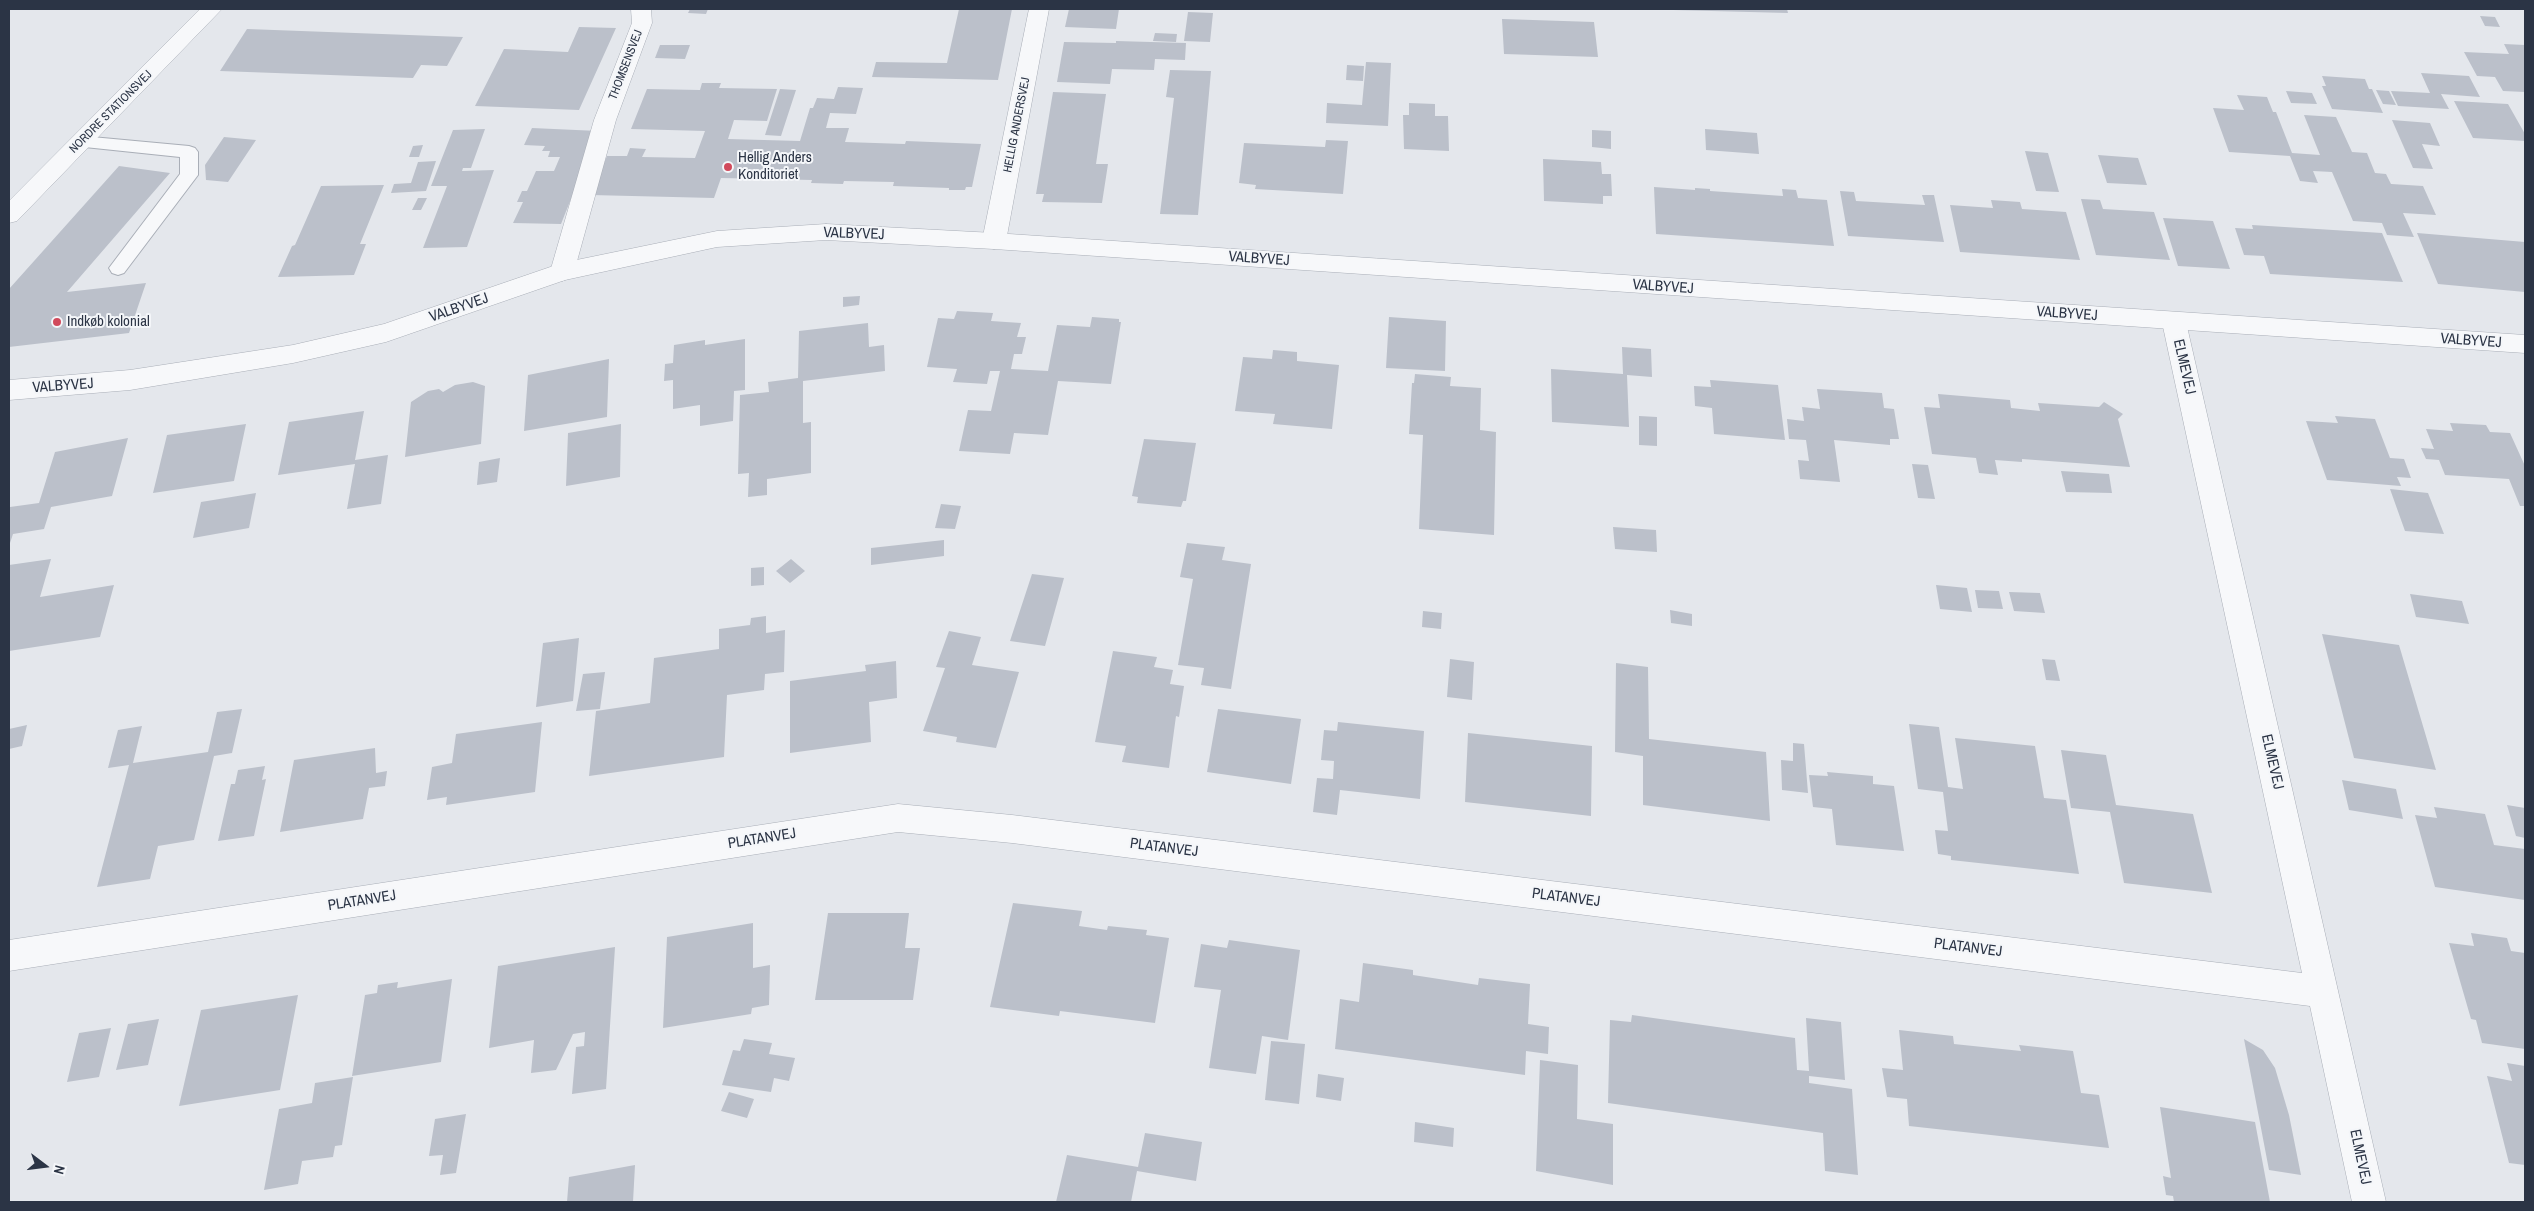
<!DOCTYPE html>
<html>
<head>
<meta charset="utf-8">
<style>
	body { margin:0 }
	#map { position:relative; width:2534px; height:1211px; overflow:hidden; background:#e4e7ec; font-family:"Archivo Narrow",sans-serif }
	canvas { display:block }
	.frame { position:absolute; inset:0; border:10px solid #2b3445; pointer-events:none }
	.north { position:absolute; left:20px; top:1141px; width:50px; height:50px; -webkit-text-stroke:4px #f4f6f9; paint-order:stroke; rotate:105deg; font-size:14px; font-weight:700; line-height:20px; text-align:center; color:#2b3445 }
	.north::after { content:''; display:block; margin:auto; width:18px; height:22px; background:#2b3445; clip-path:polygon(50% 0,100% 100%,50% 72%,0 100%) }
</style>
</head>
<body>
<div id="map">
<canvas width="2534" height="1211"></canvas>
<div class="frame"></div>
<div class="north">N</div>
</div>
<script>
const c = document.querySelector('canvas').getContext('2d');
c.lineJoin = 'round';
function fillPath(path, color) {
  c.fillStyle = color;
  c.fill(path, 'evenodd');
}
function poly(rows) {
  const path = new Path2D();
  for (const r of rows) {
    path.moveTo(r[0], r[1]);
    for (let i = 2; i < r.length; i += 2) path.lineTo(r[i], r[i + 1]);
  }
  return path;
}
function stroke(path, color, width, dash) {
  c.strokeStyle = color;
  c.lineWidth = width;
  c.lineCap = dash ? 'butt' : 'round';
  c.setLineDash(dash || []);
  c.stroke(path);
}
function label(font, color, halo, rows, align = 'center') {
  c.font = font + ' "Archivo Narrow",sans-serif';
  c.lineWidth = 4;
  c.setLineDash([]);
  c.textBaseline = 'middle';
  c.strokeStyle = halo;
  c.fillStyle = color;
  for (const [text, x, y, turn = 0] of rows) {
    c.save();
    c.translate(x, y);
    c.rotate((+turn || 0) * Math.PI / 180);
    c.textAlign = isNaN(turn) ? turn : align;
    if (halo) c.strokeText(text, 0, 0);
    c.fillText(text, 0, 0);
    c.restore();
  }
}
const building = poly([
	[690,9,708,9,706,14,688,13],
	[959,9,1012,9,998,80,872,77,876,62,947,63],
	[1069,9,1119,9,1116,29,1065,27],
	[1673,9,1787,9,1788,13,1673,10],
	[1188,12,1213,13,1210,42,1184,41],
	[2480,16,2495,17,2500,27,2485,26],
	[1502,19,1594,22,1598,57,1504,54],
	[579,27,616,28,579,110,475,106,504,49,568,52],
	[247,29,463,37,447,66,421,65,413,78,220,71],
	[1155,33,1177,34,1176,42,1153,41],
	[1116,41,1186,43,1185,60,1155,59,1154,70,1112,69,1110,84,1057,82,1064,42,1116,43],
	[2504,44,2525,45,2525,92,2503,91,2495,77,2477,76,2464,52,2509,54],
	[660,45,690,45,685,59,655,58],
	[1366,62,1391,63,1388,126,1326,123,1327,103,1362,105],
	[1347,65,1364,66,1363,81,1346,80],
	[1170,70,1211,71,1198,215,1160,214,1174,98,1166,97],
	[2421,73,2469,76,2480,97,2441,94,2449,109,2398,106,2391,91,2430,93],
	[2322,76,2365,79,2369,89,2372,89,2383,113,2332,109,2322,86,2326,86],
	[702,83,721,83,719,88,777,89,767,121,734,120,728,139,800,141,810,108,813,108,817,98,834,99,838,87,863,88,856,114,830,113,826,128,849,128,845,142,905,144,906,141,981,144,972,187,966,187,965,190,949,190,949,188,893,186,894,182,844,181,843,184,811,183,812,180,721,178,714,198,591,195,607,156,627,156,630,148,646,149,642,157,695,158,705,131,631,129,647,89,700,90],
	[780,89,796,90,781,136,765,135],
	[2376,90,2389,91,2396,105,2383,104],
	[2286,91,2312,93,2317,104,2291,103],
	[1053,92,1106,94,1096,164,1108,164,1102,203,1042,202,1044,194,1036,194],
	[2237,95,2267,97,2273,112,2276,112,2292,153,2320,155,2304,115,2336,117,2352,152,2367,153,2375,173,2386,174,2391,184,2423,186,2436,215,2403,213,2414,237,2387,235,2382,223,2353,221,2332,172,2313,171,2318,183,2300,181,2290,156,2229,152,2213,108,2244,110],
	[2454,101,2508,104,2525,134,2525,141,2473,138],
	[1409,103,1435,104,1435,116,1448,116,1449,151,1404,149,1403,115,1409,115],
	[2392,120,2430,123,2440,146,2422,144,2433,169,2413,168],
	[532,128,598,131,561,224,513,223,523,202,517,202,522,191,527,191,536,171,554,171,560,157,548,157,550,151,542,151,545,146,524,145],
	[485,129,471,168,463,168,462,171,494,170,467,247,423,248,447,186,431,186,453,130],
	[1705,129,1757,133,1759,154,1706,150],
	[1592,130,1611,131,1611,149,1592,147],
	[224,137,256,140,228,182,206,180,205,165],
	[1326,140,1348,141,1343,194,1255,189,1256,185,1239,183,1244,143,1325,147],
	[423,145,419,157,409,157,413,146],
	[2025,151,2048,153,2059,192,2036,191],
	[2098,155,2138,158,2147,185,2107,183],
	[1543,159,1601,162,1602,174,1611,174,1612,196,1603,196,1603,204,1544,201],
	[436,161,426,191,391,193,394,184,411,183,418,162],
	[119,166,170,173,67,292,146,283,129,333,9,347,9,289],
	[384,185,360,244,366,244,354,275,278,277,292,246,295,245,321,186],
	[1654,187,1695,190,1695,188,1710,189,1710,191,1783,196,1782,189,1796,190,1798,198,1827,200,1834,246,1656,234],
	[1840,191,1854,192,1856,201,1925,205,1922,195,1934,195,1944,242,1848,236],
	[418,198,427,198,421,210,412,210],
	[2081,199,2100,200,2103,209,2154,212,2170,260,2096,255],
	[1991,200,2020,202,2022,209,2066,212,2080,260,1960,252,1950,205,1993,208],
	[2163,218,2213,221,2230,269,2178,266],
	[2252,225,2382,233,2403,282,2270,274,2264,256,2244,255,2235,228,2253,229],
	[2417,233,2525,242,2525,292,2438,284],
	[860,296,859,305,843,307,843,297],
	[957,311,993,313,991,321,1021,323,1017,337,1026,337,1022,354,1014,354,1011,369,1048,371,1057,325,1090,327,1092,317,1119,319,1119,322,1121,322,1111,384,1058,381,1048,435,1014,433,1010,454,959,451,968,410,991,411,1000,371,990,371,987,384,953,382,957,369,927,367,938,318,954,319],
	[1389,317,1446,321,1445,371,1386,368],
	[868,323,869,347,884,345,885,371,803,381,803,423,811,422,811,473,767,479,767,495,748,497,749,473,738,474,740,395,769,392,768,382,798,378,799,331],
	[745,339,745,390,734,391,733,421,700,426,700,405,673,409,673,380,664,381,665,364,673,363,674,345,705,340,705,345],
	[1622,347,1651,349,1652,377,1627,375,1629,427,1552,422,1551,369,1623,374],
	[1273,350,1297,352,1297,361,1339,365,1332,429,1273,424,1275,414,1235,411,1243,357,1272,359],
	[609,359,607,417,524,431,528,375],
	[1415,374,1451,377,1450,386,1481,388,1480,430,1496,432,1494,535,1419,529,1423,435,1409,434,1412,383,1414,383],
	[1710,380,1778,385,1785,440,1714,434,1712,408,1695,406,1694,386,1711,387],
	[473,382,485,386,481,444,405,457,411,402,428,391,439,389,443,392,455,385],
	[1817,389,1882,393,1884,408,1894,409,1899,439,1890,439,1890,445,1834,440,1840,482,1800,479,1798,460,1809,461,1806,440,1789,439,1787,419,1804,421,1802,407,1820,409],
	[1938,394,2010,400,2011,408,2040,411,2038,403,2099,407,2104,402,2123,414,2118,419,2130,467,2022,459,2022,462,1995,460,1998,475,1979,473,1976,458,1932,454,1924,407,1940,408],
	[364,411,355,460,388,455,381,504,347,509,355,464,278,475,289,422],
	[1639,416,1657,417,1657,446,1639,445],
	[2335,416,2375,419,2390,458,2404,459,2411,478,2397,477,2401,486,2327,480,2306,421,2338,423],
	[2450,423,2486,425,2490,432,2510,433,2525,466,2525,506,2520,506,2509,479,2445,475,2439,460,2426,459,2421,448,2434,449,2426,429,2453,431],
	[246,424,234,481,153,493,167,435],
	[621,424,620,477,566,486,568,433],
	[128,438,112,496,51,507,44,529,13,534,9,546,10,507,39,503,55,452],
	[1144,439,1196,443,1186,501,1183,501,1181,507,1137,503,1138,497,1132,496],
	[500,458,497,482,477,485,479,462],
	[1912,464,1928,465,1935,499,1918,498],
	[2061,471,2109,474,2112,493,2066,492],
	[2390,489,2428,493,2444,534,2405,531],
	[256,493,249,528,193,538,201,502],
	[941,504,961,506,955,529,935,528],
	[1613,527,1656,530,1657,552,1615,549],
	[944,540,944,556,871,565,871,548],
	[1187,543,1225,547,1222,560,1251,564,1231,689,1201,685,1204,668,1178,665,1193,579,1180,577],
	[51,559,40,597,114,585,100,637,9,651,9,565],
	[791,559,805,571,790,583,776,571],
	[764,567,764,585,751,586,751,568],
	[1032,574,1064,578,1045,646,1010,641],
	[1936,585,1967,588,1972,612,1940,609],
	[1975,590,1999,591,2003,609,1978,608],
	[2009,592,2040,593,2045,613,2014,611],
	[2410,594,2462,601,2469,624,2416,617],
	[1670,610,1692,614,1692,626,1671,623],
	[1423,611,1442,613,1441,629,1422,627],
	[766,616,766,633,785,630,784,672,765,674,764,690,727,695,724,757,589,776,596,711,650,703,654,658,719,649,719,629,750,625,751,618],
	[949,631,981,637,972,665,1019,672,996,748,956,742,957,737,923,731,945,668,936,667],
	[2322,634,2399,645,2436,770,2354,758],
	[579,638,573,701,536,707,543,643],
	[1113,651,1157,657,1154,667,1173,670,1170,684,1184,686,1179,717,1176,716,1169,768,1122,762,1126,746,1095,742],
	[1450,659,1474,662,1472,700,1447,697],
	[2042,659,2055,660,2060,681,2046,680],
	[896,661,897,698,869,702,871,742,790,753,790,681,866,671,865,665],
	[1616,663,1648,667,1649,739,1766,752,1770,821,1643,805,1643,756,1615,752],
	[605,672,600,709,576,711,583,674],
	[242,709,232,753,214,756,194,840,158,846,150,879,97,887,129,765,108,768,118,730,142,726,133,763,208,752,217,712],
	[1218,709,1301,719,1291,784,1207,772],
	[542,722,535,792,446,805,447,797,427,800,432,767,452,763,456,734],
	[1338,722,1424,731,1420,799,1340,790,1337,815,1313,812,1317,778,1333,779,1334,761,1321,760,1324,730,1337,731],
	[1909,724,1939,727,1948,787,1963,789,1955,738,2035,746,2044,798,2066,800,2079,874,1951,860,1951,856,1938,854,1935,830,1948,831,1943,792,1918,789],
	[27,725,22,746,9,749,9,729],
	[1468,733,1592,746,1591,816,1465,802],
	[1793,743,1804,744,1808,793,1782,790,1781,760,1793,761],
	[375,748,376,773,387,771,385,786,369,788,363,819,280,832,294,760],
	[2061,750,2106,755,2116,805,2193,814,2212,893,2124,883,2110,812,2071,808],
	[265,766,262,780,266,779,254,836,218,841,231,784,235,784,238,770],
	[1827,772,1873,776,1873,784,1894,786,1904,851,1836,845,1832,809,1813,807,1809,775,1828,776],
	[2342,780,2396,789,2403,819,2349,810],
	[2507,805,2525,808,2525,838,2516,836],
	[2434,807,2485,814,2494,845,2525,849,2525,900,2435,887,2415,815,2437,818],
	[1013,903,1082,911,1079,926,1107,930,1108,926,1147,930,1146,935,1169,938,1155,1023,1060,1011,1059,1016,990,1007],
	[828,913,909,913,905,948,920,948,913,1000,815,1000],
	[753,923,753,968,770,965,769,1005,752,1008,751,1014,663,1028,667,937],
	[2471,933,2507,938,2511,951,2525,953,2525,1049,2482,1043,2476,1020,2471,1019,2449,943,2474,946],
	[1229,940,1300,950,1288,1040,1262,1036,1256,1074,1209,1068,1221,990,1194,987,1201,944,1227,948],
	[615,947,606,1089,572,1094,576,1047,584,1046,585,1032,573,1034,556,1070,531,1073,534,1040,489,1048,498,966],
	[1363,963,1413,970,1413,975,1478,985,1479,978,1530,984,1528,1024,1549,1027,1548,1054,1526,1051,1525,1075,1335,1049,1340,999,1359,1002],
	[452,979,441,1062,352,1076,365,995,377,993,378,985,398,982,397,988],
	[298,995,280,1090,179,1106,201,1010],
	[1632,1015,1795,1038,1797,1070,1809,1071,1806,1018,1841,1022,1845,1080,1809,1076,1809,1083,1852,1089,1858,1175,1825,1171,1823,1133,1608,1103,1610,1020,1631,1022],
	[159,1019,148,1065,116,1070,128,1024],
	[111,1028,99,1077,67,1082,79,1033],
	[1899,1030,1953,1036,1954,1044,2021,1051,2019,1045,2073,1051,2081,1093,2099,1095,2109,1148,1909,1126,1907,1099,1887,1097,1882,1068,1903,1070],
	[744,1039,772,1043,769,1054,795,1058,789,1081,774,1078,771,1092,722,1085,733,1050,740,1051],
	[2244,1039,2263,1050,2275,1068,2289,1115,2301,1175,2269,1170],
	[1271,1041,1305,1044,1299,1104,1265,1100],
	[1540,1060,1578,1065,1577,1119,1613,1124,1613,1185,1536,1171],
	[2507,1063,2525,1066,2525,1165,2509,1163,2487,1076,2512,1081],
	[1318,1074,1344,1078,1341,1101,1316,1097],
	[353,1077,342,1145,335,1146,333,1157,302,1161,298,1184,264,1190,279,1109,312,1103,315,1083],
	[729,1092,754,1099,747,1118,721,1111],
	[2160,1107,2255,1122,2270,1202,2174,1202,2173,1196,2166,1195,2163,1176,2171,1178],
	[466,1114,456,1173,440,1175,443,1155,429,1156,435,1119],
	[1415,1122,1454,1128,1453,1147,1414,1142],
	[1145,1133,1202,1142,1196,1181,1137,1171,1131,1202,1056,1202,1067,1155,1138,1167],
	[635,1165,633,1202,567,1202,569,1177]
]);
const service = poly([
	[81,136,189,146,195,148,198,152,198,175,195,179,124,273,118,275,112,273,109,268,180,174,180,157,75,146,72,142,75,138,81,136]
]);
const minor = poly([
	[631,9,651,9,652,23,616,120,574,272,570,278,562,281,554,278,550,272,594,120,632,23,631,9],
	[1029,9,1049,9,1006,241,1002,247,994,249,986,247,982,241,1029,9],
	[2174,313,2183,316,2186,322,2386,1202,2352,1202,2310,1006,1012,843,898,832,9,971,9,940,898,804,1012,815,2302,973,2162,322,2165,316,2174,313]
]);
const tertiary = poly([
	[200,9,222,9,17,221,9,223,9,201,200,9],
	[826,224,994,233,2525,335,2525,353,994,249,826,240,717,247,565,280,386,342,293,363,130,390,9,400,9,380,130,370,293,345,384,324,562,263,717,231,826,224]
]);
const markers = [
	[728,167,5,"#d1495b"],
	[57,322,5,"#d1495b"]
];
const farStreetnames = [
	["THOMSENSVEJ",626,65,-69],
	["NORDRE STATIONSVEJ",111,112,-45],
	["HELLIG ANDERSVEJ",1017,125,-79]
];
const poiNames = [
	["Hellig Anders",738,158],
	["Konditoriet",738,175],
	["Indkøb kolonial",67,322]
];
const streetNames = [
	["VALBYVEJ",854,234,2],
	["VALBYVEJ",1259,259,4],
	["VALBYVEJ",1663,287,4],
	["VALBYVEJ",459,308,-19],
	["VALBYVEJ",2067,314,4],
	["VALBYVEJ",2471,341,4],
	["ELMEVEJ",2184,367,77],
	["VALBYVEJ",63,386,-4],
	["ELMEVEJ",2272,762,77],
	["PLATANVEJ",762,839,-9],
	["PLATANVEJ",1164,848,7],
	["PLATANVEJ",1566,898,7],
	["PLATANVEJ",362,901,-9],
	["PLATANVEJ",1968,948,7],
	["ELMEVEJ",2360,1157,78]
];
fillPath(building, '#bbc0ca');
stroke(service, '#a9aeb7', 2);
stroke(minor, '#a9aeb7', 1);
stroke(tertiary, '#a9aeb7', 1);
fillPath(service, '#f7f8fa');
fillPath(minor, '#f7f8fa');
fillPath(tertiary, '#f7f8fa');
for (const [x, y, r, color] of markers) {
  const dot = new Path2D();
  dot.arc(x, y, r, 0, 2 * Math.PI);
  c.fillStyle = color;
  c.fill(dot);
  stroke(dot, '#f4f6f9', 2);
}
label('12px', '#2b3445', '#f4f6f9', farStreetnames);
label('15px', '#2b3445', '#f4f6f9', poiNames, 'left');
label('15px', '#2b3445', '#f4f6f9', streetNames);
</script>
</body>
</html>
